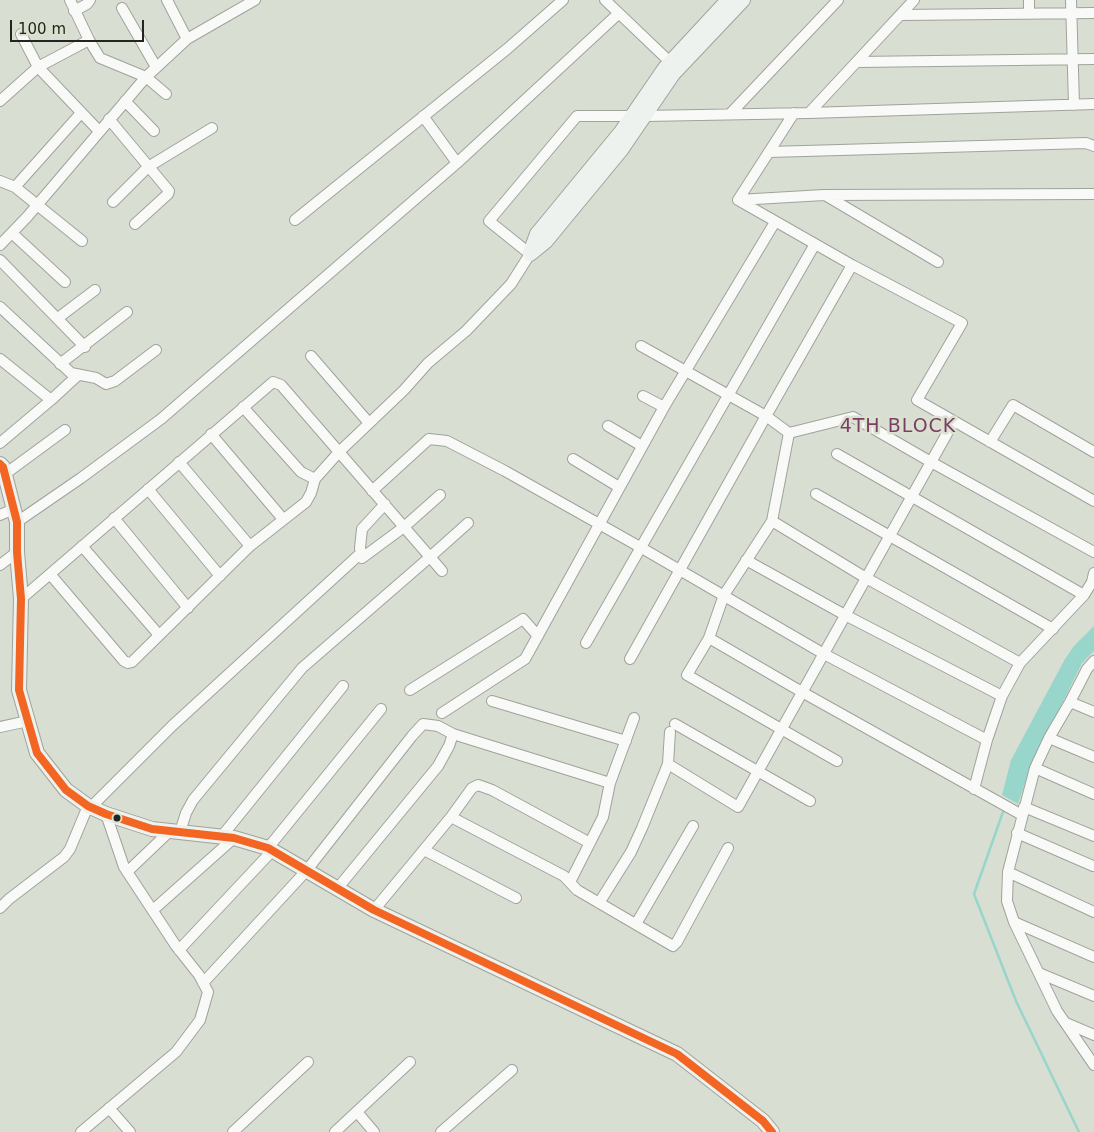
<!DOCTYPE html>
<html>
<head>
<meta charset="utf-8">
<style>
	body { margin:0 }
	#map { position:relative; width:1094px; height:1132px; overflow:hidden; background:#d9ded3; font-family:"DejaVu Sans",sans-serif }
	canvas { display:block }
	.scale { position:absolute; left:10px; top:20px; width:134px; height:22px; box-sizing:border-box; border:2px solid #23261f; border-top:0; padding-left:6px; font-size:15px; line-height:18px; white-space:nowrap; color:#23261f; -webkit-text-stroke:4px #dae2cf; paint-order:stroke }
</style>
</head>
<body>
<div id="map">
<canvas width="1094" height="1132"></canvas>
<div class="scale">100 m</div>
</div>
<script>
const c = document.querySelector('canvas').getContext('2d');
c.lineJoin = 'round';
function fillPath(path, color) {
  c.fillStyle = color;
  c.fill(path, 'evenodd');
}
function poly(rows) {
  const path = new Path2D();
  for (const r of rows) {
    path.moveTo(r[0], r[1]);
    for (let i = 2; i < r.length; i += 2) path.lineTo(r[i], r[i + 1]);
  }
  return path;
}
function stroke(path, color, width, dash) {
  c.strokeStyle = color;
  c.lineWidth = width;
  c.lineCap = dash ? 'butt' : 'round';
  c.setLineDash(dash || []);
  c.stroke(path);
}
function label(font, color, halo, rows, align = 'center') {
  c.font = font + ' "DejaVu Sans",sans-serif';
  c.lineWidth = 5;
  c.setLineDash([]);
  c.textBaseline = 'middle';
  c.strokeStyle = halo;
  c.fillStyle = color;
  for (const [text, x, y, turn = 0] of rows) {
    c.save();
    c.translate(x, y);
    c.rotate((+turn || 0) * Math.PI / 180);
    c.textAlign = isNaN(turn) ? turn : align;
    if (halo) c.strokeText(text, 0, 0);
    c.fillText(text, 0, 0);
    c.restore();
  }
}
const water = poly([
	[1094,626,1094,651,1082,663,1029,771,1018,804,1002,795,1011,760,1065,659,1074,646]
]);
const stream = poly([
	[1004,809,974,894,1016,1001,1079,1132]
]);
const street = poly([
	[70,0,89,40,100,58,146,77,166,94],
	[167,0,187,39],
	[605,0,670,62],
	[1029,0,1029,14],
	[1071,0,1074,105],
	[122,8,156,67],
	[74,11,87,4,90,0],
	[900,15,1094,13],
	[21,34,38,67,99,131],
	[857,62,1094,59],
	[0,101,38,67,89,40],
	[125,101,154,131],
	[809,113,914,0],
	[730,114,838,0],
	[423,116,457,163],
	[645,116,809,113,1094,104],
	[109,119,169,191,168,194,135,224],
	[769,152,1086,143,1094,146],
	[0,181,15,187,82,241],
	[15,187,81,113],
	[825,195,938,262],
	[738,200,852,265,962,323,917,400,1094,501],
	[738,200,824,195,1094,194],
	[738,200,794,113],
	[113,202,148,167,212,128],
	[295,220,507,49,563,0],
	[13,234,65,282],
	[0,245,27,217,146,77,187,39,255,0],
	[0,260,85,347],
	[0,307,71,373,96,378,106,384,115,381,156,350],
	[58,318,95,290],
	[641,346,766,416,852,265],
	[311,356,369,423],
	[0,359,51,400,0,443],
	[60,364,127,312],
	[643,396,664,407],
	[51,400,77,376],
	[243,407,301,472,315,479],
	[608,426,642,446],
	[789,433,853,417,931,462,1094,552],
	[211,434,283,519],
	[990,442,1013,405,1094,452],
	[837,454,1084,595],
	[573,459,619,487],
	[179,462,250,546],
	[1,477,65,430],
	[148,489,220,576],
	[372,491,429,439,447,441,505,471,640,547,824,654,987,740],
	[816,494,1053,629],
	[385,504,362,529,360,548,362,558,404,527,440,495],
	[0,515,14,509],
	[114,518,188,608],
	[772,521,866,578,1020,663],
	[17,522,81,478,161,419,457,163,618,14],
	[82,546,159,635],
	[746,560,845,615,1002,696],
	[0,565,17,552],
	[442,571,430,557,468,523],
	[50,574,124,661,128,663,132,662,250,546,306,502,311,493,315,479,339,452,404,390,428,363,466,331,511,284,530,254,489,221,577,116,632,116],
	[21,599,273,382,281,385,430,557,302,668,193,800,186,813,180,832],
	[709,638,802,692,1022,815],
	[586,643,815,244],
	[630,659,766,416,789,433,772,521,724,595,709,638,687,675,837,761],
	[1094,661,1087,669,1070,702,1049,738,1035,768,1008,872,1007,901,1014,922,1057,1011,1094,1065],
	[410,690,523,619,538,636],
	[492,701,626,741],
	[1070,702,1094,712],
	[442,713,525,659,664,407,775,222],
	[675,724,810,801],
	[0,727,28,721],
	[1049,738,1094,757],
	[668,764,738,807,954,421],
	[1035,768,1094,794],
	[974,789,987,740,1002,696,1020,663,1084,595,1092,582,1094,573],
	[91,807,172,726,361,553],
	[1024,807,1094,836],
	[451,817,564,876,577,890,673,946,677,942,728,848],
	[1017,833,1093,866],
	[222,836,343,686],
	[268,848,381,709],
	[424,850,516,898],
	[127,872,170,831],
	[1008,872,1094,912],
	[570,882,603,817,610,783,634,718],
	[337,889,438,766,449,746,453,734,610,783],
	[599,903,631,852,642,828,668,764,670,732],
	[0,908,9,899,64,857,70,849,88,806],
	[153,910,234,838],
	[374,910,451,817,472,788,478,785,492,790,590,843],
	[1014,922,1094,957],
	[636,924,693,826],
	[179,950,272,851],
	[1039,973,1094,996],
	[203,983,307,870,412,736,423,724,438,726,453,734],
	[1066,1023,1094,1035],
	[109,1108,130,1132],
	[357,1112,374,1132],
	[81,1132,176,1052,200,1020,208,992,199,975,176,946,124,867,106,814],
	[233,1132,308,1062],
	[335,1132,410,1062],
	[441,1132,512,1070]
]);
const secondary = poly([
	[530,253,537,234,621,132,665,68,728,0],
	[530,254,546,241,621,150,673,74,743,0],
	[0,464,3,467,17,522,17,552,21,599,19,690,37,753,66,790,88,806,106,814,152,829,234,838,268,848,374,910,677,1054,763,1121,772,1132]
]);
const bus1 = poly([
	[0,464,3,467,17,522,17,552,21,599,19,690,37,753,66,790,88,806,106,814,152,829,234,838,268,848,374,910,677,1054,763,1121,772,1132]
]);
const markers = [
	[117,818,4.5,"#23261f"]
];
const quarterNames = [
	["4TH BLOCK",898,427]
];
fillPath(water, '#98d5ca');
stroke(stream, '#98d5ca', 2.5);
stroke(street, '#9fa39b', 12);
stroke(secondary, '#9fa39b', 16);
stroke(street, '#f9faf8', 10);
stroke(secondary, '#eef2ee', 14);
stroke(bus1, '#f26522', 8);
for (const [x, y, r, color] of markers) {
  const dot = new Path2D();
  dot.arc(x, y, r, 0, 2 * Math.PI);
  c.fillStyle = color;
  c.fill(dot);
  stroke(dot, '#dae2cf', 2);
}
c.letterSpacing = '1px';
label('19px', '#7b3e66', '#dae2cf', quarterNames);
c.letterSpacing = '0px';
</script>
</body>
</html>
